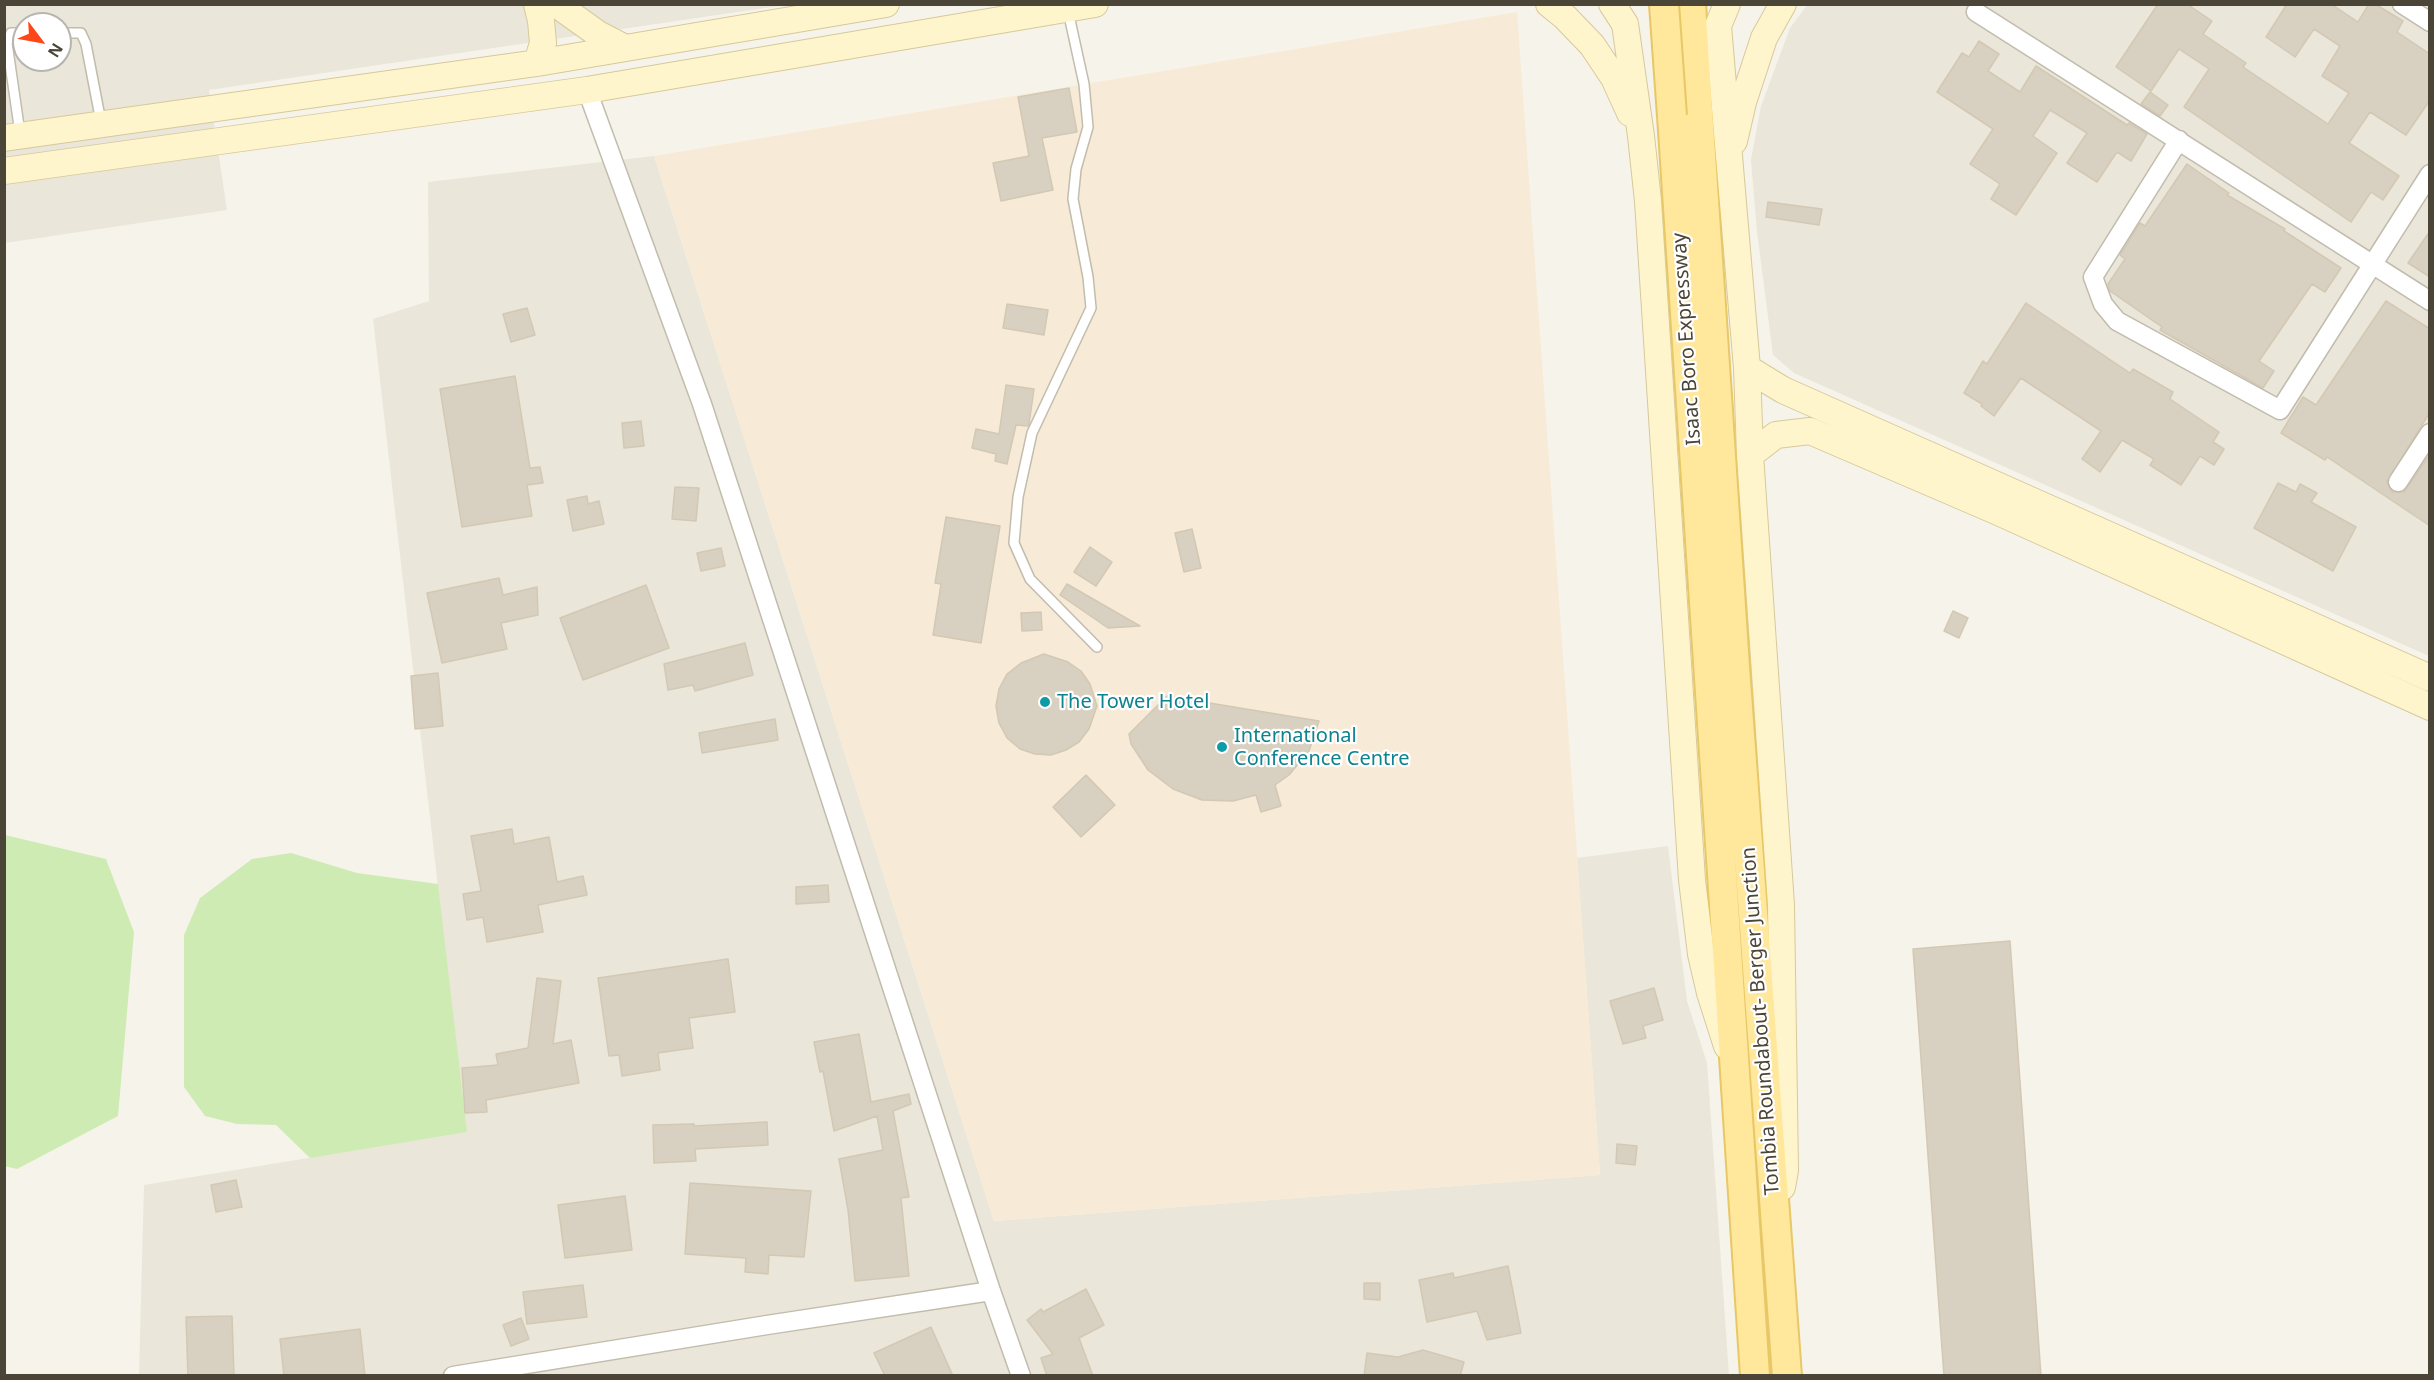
<!DOCTYPE html>
<html>
<head>
<meta charset="utf-8">
<style>
	body { margin:0 }
	#map { position:relative; width:2434px; height:1380px; overflow:hidden; background:#f6f3eb; font-family:"Noto Sans",sans-serif }
	canvas { display:block }
	.frame { position:absolute; inset:0; border:6px solid #4b4538; pointer-events:none }
	.north { position:absolute; left:12px; top:12px; width:60px; height:60px; box-sizing:border-box; background:#fff; border:2px solid #b7b5af; border-radius:50%; rotate:122deg; font-size:16px; font-weight:700; line-height:24px; text-align:center; color:#4b4538 }
	.north::after { content:''; display:block; margin:auto; width:21px; height:27px; background:#ff4619; clip-path:polygon(50% 0,100% 100%,50% 72%,0 100%) }
</style>
</head>
<body>
<div id="map">
<canvas width="2434" height="1380"></canvas>
<div class="frame"></div>
<div class="north">N</div>
</div>
<script>
const c = document.querySelector('canvas').getContext('2d');
c.lineJoin = 'round';
function fillPath(path, color) {
  c.fillStyle = color;
  c.fill(path, 'evenodd');
}
function poly(rows) {
  const path = new Path2D();
  for (const r of rows) {
    path.moveTo(r[0], r[1]);
    for (let i = 2; i < r.length; i += 2) path.lineTo(r[i], r[i + 1]);
  }
  return path;
}
function stroke(path, color, width, dash) {
  c.strokeStyle = color;
  c.lineWidth = width;
  c.lineCap = dash ? 'butt' : 'round';
  c.setLineDash(dash || []);
  c.stroke(path);
}
function label(font, color, halo, rows, align = 'center') {
  c.font = font + ' "Noto Sans",sans-serif';
  c.lineWidth = 4.5;
  c.setLineDash([]);
  c.textBaseline = 'middle';
  c.strokeStyle = halo;
  c.fillStyle = color;
  for (const [text, x, y, turn = 0] of rows) {
    c.save();
    c.translate(x, y);
    c.rotate((+turn || 0) * Math.PI / 180);
    c.textAlign = isNaN(turn) ? turn : align;
    if (halo) c.strokeText(text, 0, 0);
    c.fillText(text, 0, 0);
    c.restore();
  }
}
const residential = poly([
	[5,5,785,5,209,90,227,210,5,243],
	[24,24,60,24,60,60,24,60],
	[1807,5,2429,5,2429,656,1794,373,1773,355,1757,232,1751,160,1761,106,1790,28],
	[654,156,994,1221,1600,1175,1577,858,1668,846,1687,1001,1707,1063,1729,1375,139,1376,144,1185,466,1132,373,319,429,301,428,182]
]);
const commercial = poly([
	[1517,12,1600,1175,994,1221,654,156]
]);
const green = poly([
	[5,835,106,859,134,932,118,1116,17,1169,4,1166],
	[291,853,357,873,438,884,467,1132,310,1158,276,1125,237,1124,205,1116,184,1087,184,935,200,898,252,859]
]);
const building = poly([
	[2158,4,2187,4,2212,21,2203,34,2246,63,2243,67,2328,124,2349,93,2322,76,2340,46,2314,29,2295,57,2266,37,2287,4,2331,4,2358,22,2369,4,2375,4,2403,21,2397,32,2430,54,2430,100,2406,135,2370,112,2349,143,2399,176,2383,200,2371,192,2351,222,2184,107,2209,69,2179,49,2151,91,2116,67,2158,4],
	[1979,41,1999,54,1988,71,2020,92,2036,66,2127,125,2129,123,2147,134,2131,161,2117,152,2097,182,2067,163,2087,133,2050,110,2033,136,2057,153,2016,215,1991,199,2000,184,1970,164,1993,129,1937,92,1962,53,1969,57,1979,41],
	[1069,88,1077,132,1042,138,1053,190,1001,201,993,163,1029,156,1018,97,1069,88],
	[2150,92,2168,105,2160,116,2141,104,2150,92],
	[2187,164,2229,193,2227,195,2285,229,2284,231,2341,268,2325,292,2312,284,2259,361,2274,371,2263,388,2160,330,2162,327,2110,291,2108,284,2125,259,2120,255,2140,223,2145,226,2187,164],
	[1768,202,1822,209,1819,225,1766,217,1768,202],
	[2430,231,2430,277,2408,263,2430,231],
	[2386,301,2430,329,2430,412,2387,482,2392,492,2404,492,2430,454,2430,526,2327,457,2325,460,2281,433,2303,397,2316,405,2386,301],
	[2026,303,2130,373,2133,369,2173,392,2170,399,2219,432,2213,442,2224,449,2214,465,2200,456,2181,485,2150,465,2154,459,2122,440,2100,472,2082,459,2101,431,2021,378,1994,416,1981,406,1982,404,1964,393,1983,361,1987,364,2026,303],
	[1007,304,1048,310,1044,335,1003,328,1007,304],
	[527,308,535,335,511,342,503,314,527,308],
	[515,376,530,468,540,467,543,483,527,485,532,516,462,527,440,389,515,376],
	[1006,385,1034,389,1029,424,1028,426,1016,425,1007,464,995,461,996,454,972,448,976,429,999,434,1006,385],
	[641,421,644,446,624,448,622,423,641,421],
	[2278,483,2296,492,2300,484,2317,493,2311,502,2356,527,2333,571,2254,528,2278,483],
	[675,487,699,488,696,521,672,519,675,487],
	[587,496,588,504,599,501,604,524,573,531,567,500,587,496],
	[946,517,1000,526,981,643,933,635,941,584,935,583,946,517],
	[1192,529,1201,568,1184,572,1175,533,1192,529],
	[1090,547,1112,562,1096,586,1074,572,1090,547],
	[721,548,725,566,701,571,697,553,721,548],
	[499,578,503,595,537,587,538,615,501,623,507,649,442,663,427,593,499,578],
	[1067,584,1140,626,1108,628,1060,595,1067,584],
	[646,585,669,648,583,680,560,618,646,585],
	[1953,611,1968,618,1959,638,1944,631,1953,611],
	[1041,612,1042,630,1022,631,1021,613,1041,612],
	[745,643,753,675,695,691,693,685,668,690,664,664,745,643],
	[1044,654,1068,662,1081,671,1090,684,1097,706,1089,729,1079,742,1066,750,1051,755,1035,754,1020,749,1007,738,999,723,996,706,999,689,1007,674,1021,663,1044,654],
	[438,673,443,726,415,729,411,676,438,673],
	[1167,696,1319,721,1309,751,1289,775,1275,785,1281,806,1261,812,1256,795,1233,801,1202,800,1173,789,1148,770,1131,744,1129,734,1167,696],
	[775,719,778,740,702,753,699,733,775,719],
	[1086,775,1115,805,1081,837,1053,807,1086,775],
	[512,829,514,844,549,837,557,882,583,876,587,895,538,905,543,932,487,942,483,917,467,920,463,894,481,891,471,836,512,829],
	[828,885,829,902,796,904,796,887,828,885],
	[2010,941,2041,1376,1944,1376,1913,949,2010,941],
	[728,959,735,1012,689,1018,693,1048,658,1053,660,1070,622,1076,619,1055,609,1056,598,978,728,959],
	[537,978,561,981,553,1044,571,1040,579,1083,486,1100,487,1112,465,1113,462,1068,498,1065,496,1054,528,1048,537,978],
	[1654,988,1663,1020,1643,1026,1646,1038,1623,1044,1610,1001,1654,988],
	[859,1034,871,1102,909,1094,911,1104,893,1111,909,1197,901,1198,909,1276,855,1281,848,1210,839,1159,883,1150,877,1116,834,1131,823,1071,820,1072,814,1042,859,1034],
	[767,1122,768,1145,695,1149,696,1161,654,1163,653,1125,694,1124,694,1126,767,1122],
	[1617,1144,1637,1146,1635,1165,1616,1163,1617,1144],
	[236,1180,242,1207,216,1212,211,1185,236,1180],
	[690,1183,811,1191,804,1257,769,1255,768,1274,745,1272,746,1258,685,1254,690,1183],
	[625,1196,632,1250,565,1258,558,1205,625,1196],
	[1508,1266,1521,1333,1487,1340,1477,1311,1427,1322,1419,1280,1453,1273,1454,1278,1508,1266],
	[1364,1283,1380,1283,1380,1300,1364,1299,1364,1283],
	[583,1285,587,1317,527,1324,523,1292,583,1285],
	[1086,1289,1104,1325,1079,1338,1093,1376,1047,1376,1041,1358,1053,1354,1027,1320,1041,1309,1043,1312,1086,1289],
	[232,1316,234,1376,188,1376,186,1317,232,1316],
	[521,1318,529,1339,511,1346,503,1325,521,1318],
	[931,1327,953,1376,885,1376,874,1353,931,1327],
	[360,1329,365,1376,284,1376,280,1339,360,1329],
	[1423,1350,1464,1362,1460,1376,1364,1376,1367,1353,1398,1357,1423,1350]
]);
const lane = poly([
	[1068,11,1084,84,1088,127,1076,169,1073,199,1088,277,1091,308,1032,433,1018,497,1014,543,1030,579,1097,647],
	[60,33,81,33,86,44,101,122],
	[20,133,7,43,11,33,24,33]
]);
const street = poly([
	[2402,4,2430,22],
	[1976,12,2430,301],
	[587,90,702,404,991,1291,1021,1376],
	[2179,140,2093,277,2103,304,2117,321,2280,410,2430,174],
	[2398,482,2430,433],
	[453,1376,767,1325,991,1291]
]);
const secondary = poly([
	[556,4,598,34,625,48],
	[1549,4,1565,17,1592,45,1614,78,1630,113],
	[1612,4,1625,24,1641,136,1648,201,1692,880,1701,954,1710,993,1727,1046],
	[1727,4,1718,26,1747,368,1750,455,1781,905,1785,1170,1782,1187],
	[537,63,543,43,541,21,537,4],
	[4,138,537,63,886,4],
	[1734,141,1743,102,1764,38,1783,4],
	[4,171,587,90,1095,4],
	[1747,368,1783,390,2430,678],
	[1750,455,1776,435,1810,431,1996,511,2430,707]
]);
const primary = poly([
	[1691,4,1735,667,1787,1376],
	[1672,116,1755,1376]
]);
const primaryBridge = poly([
	[1664,4,1672,116]
]);
const markers = [
	[1045,702,6,"#0f9aa8"],
	[1222,747,6,"#0f9aa8"]
];
const streetNames = [
	["Isaac Boro Expressway",1687,339,-94],
	["Tombia Roundabout- Berger Junction",1761,1021,-94]
];
const cultureNames = [
	["The Tower Hotel",1057,702],
	["International",1234,736],
	["Conference Centre",1234,759]
];
fillPath(residential, '#eae6d9');
fillPath(commercial, '#f7ebd7');
fillPath(green, '#cfebb4');
fillPath(building, '#d8d0c0');
stroke(building, '#d3c8b3', 1.5);
stroke(lane, '#c2bcad', 12);
stroke(street, '#c2bcad', 21);
stroke(secondary, '#d7c99a', 28);
stroke(primary, '#e8c767', 32);
stroke(lane, '#fff', 9);
stroke(street, '#fff', 18);
stroke(secondary, '#fff5cc', 26);
stroke(primary, '#ffe79b', 28);
stroke(primaryBridge, '#e8c767', 32, []);
stroke(primaryBridge, '#ffe79b', 28);
for (const [x, y, r, color] of markers) {
  const dot = new Path2D();
  dot.arc(x, y, r, 0, 2 * Math.PI);
  c.fillStyle = color;
  c.fill(dot);
  stroke(dot, '#fff', 2);
}
label('20px', '#4b4538', '#fff', streetNames);
label('20px', '#0d838f', '#fff', cultureNames, 'left');
</script>
</body>
</html>
